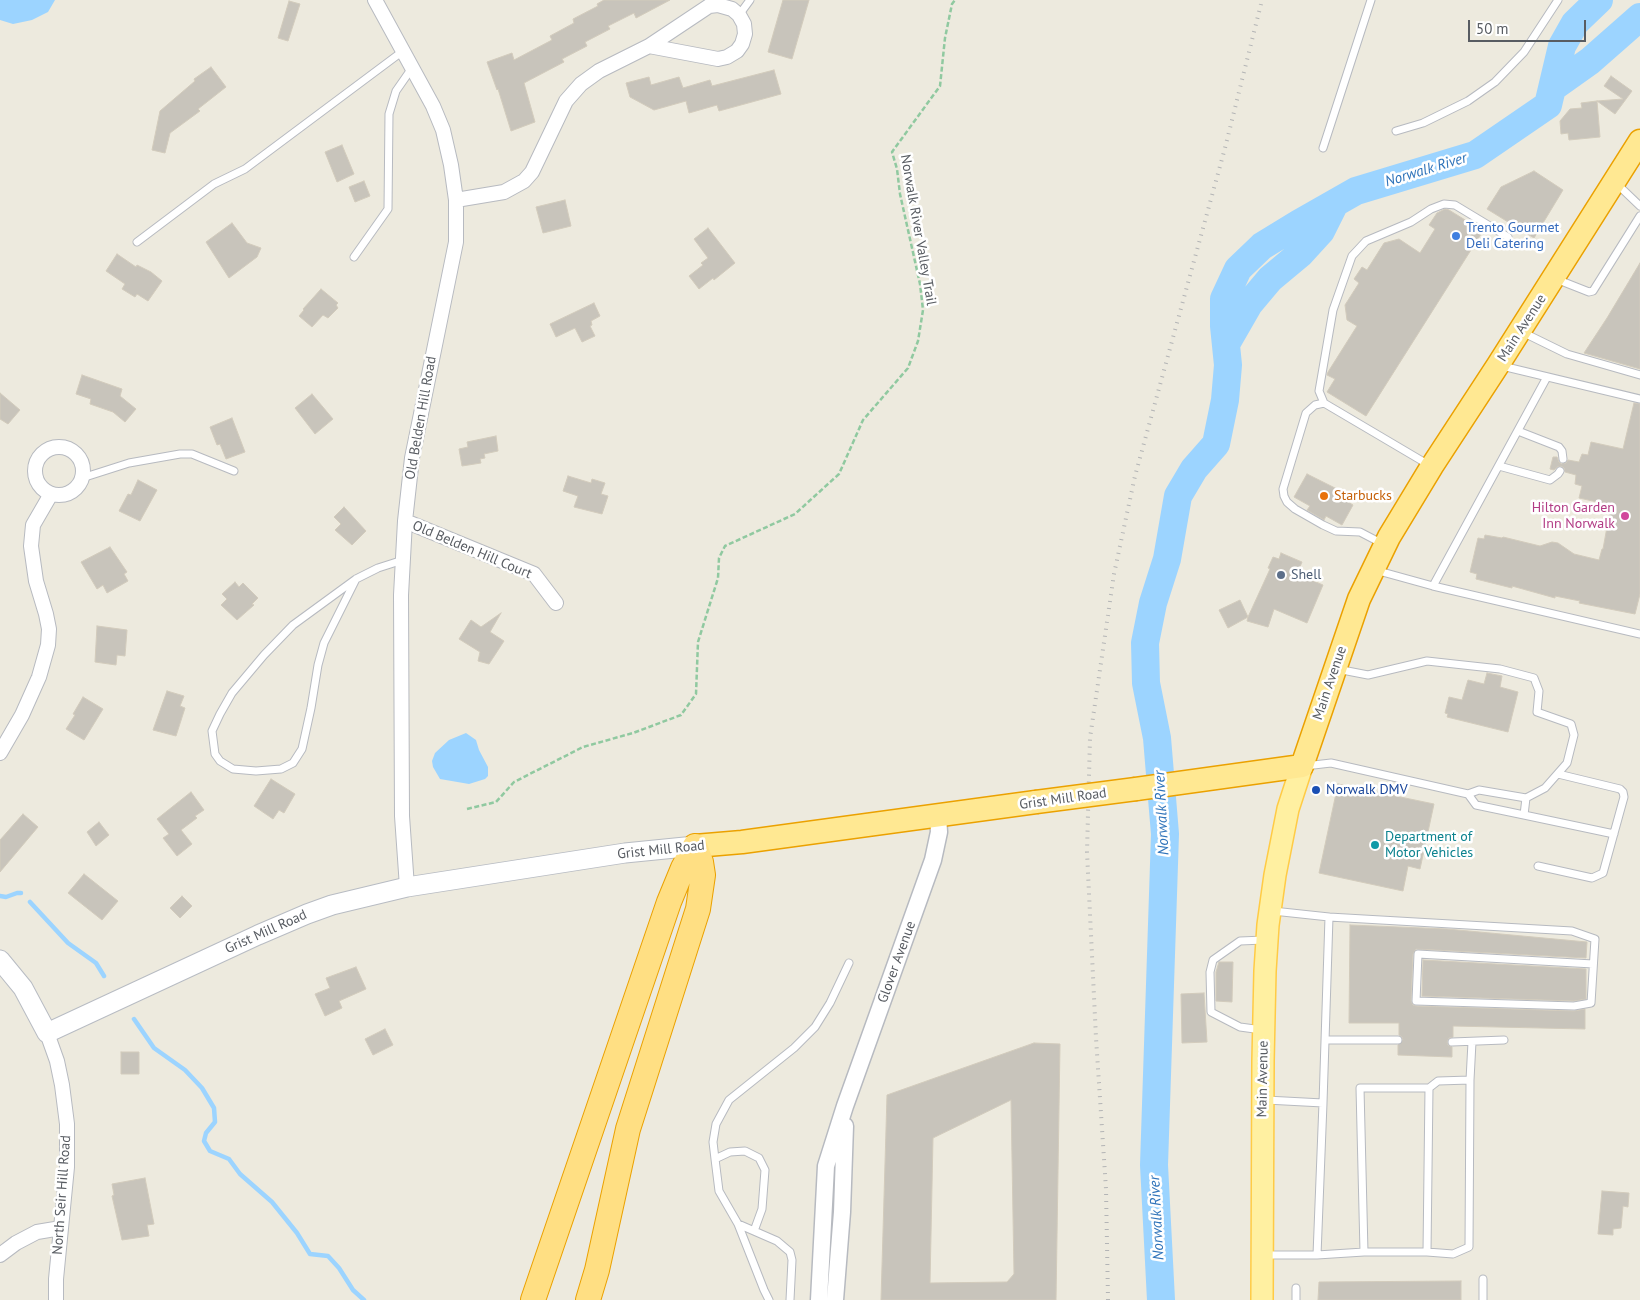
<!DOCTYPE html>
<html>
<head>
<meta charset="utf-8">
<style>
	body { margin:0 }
	#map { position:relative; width:1640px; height:1300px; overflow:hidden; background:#edeade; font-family:"PT Sans",sans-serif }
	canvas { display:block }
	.scale { position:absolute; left:1468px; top:20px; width:118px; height:22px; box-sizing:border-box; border:2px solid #585c62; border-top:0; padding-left:6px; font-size:15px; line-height:18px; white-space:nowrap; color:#585c62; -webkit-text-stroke:4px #fff; paint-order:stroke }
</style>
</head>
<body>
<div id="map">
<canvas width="1640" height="1300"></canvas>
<div class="scale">50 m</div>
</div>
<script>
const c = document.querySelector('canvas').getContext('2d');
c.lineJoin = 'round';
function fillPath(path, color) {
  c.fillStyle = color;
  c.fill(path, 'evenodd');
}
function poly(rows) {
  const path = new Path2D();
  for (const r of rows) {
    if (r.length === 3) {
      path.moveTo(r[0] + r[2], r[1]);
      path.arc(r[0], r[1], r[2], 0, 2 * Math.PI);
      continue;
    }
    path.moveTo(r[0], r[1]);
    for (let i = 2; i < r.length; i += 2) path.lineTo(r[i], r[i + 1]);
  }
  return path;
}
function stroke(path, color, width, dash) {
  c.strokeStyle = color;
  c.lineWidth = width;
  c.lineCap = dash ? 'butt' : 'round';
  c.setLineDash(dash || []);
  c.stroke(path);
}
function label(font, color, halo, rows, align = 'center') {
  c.font = font + ' "PT Sans",sans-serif';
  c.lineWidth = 5;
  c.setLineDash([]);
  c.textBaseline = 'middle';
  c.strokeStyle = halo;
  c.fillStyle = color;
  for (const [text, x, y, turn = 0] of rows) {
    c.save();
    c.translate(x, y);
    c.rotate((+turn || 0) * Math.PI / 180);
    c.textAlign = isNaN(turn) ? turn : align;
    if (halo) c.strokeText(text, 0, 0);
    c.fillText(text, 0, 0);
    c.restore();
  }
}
const water = poly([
	[0,0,55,0,48,12,32,20,13,24,0,20],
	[466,733,476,740,479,750,488,767,488,776,485,779,469,784,440,779,433,767,432,761,435,753,449,740]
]);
const stream = poly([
	[0,896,6,897,17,893,21,893],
	[30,902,68,943,96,963,104,976],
	[134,1019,154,1048,185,1070,202,1088,214,1108,215,1122,206,1133,204,1141,210,1151,229,1159,240,1174,272,1202,297,1233,310,1254,328,1256,339,1268,353,1290,364,1300]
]);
const river = poly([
	[1552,88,1590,61,1640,17],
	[1226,344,1249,304,1270,279,1300,254,1321,231,1335,203],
	[1161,1300,1154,1165,1165,834,1157,738,1146,683,1145,643,1153,603,1167,559,1178,496,1194,469,1216,444,1225,400,1228,365,1224,326,1224,299,1238,269,1262,246,1298,224,1356,191,1475,155,1548,105,1562,46,1575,23,1599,0]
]);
const building = poly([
	[604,0,670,0,636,18,634,13,608,26,610,29,585,42,587,46,562,59,564,62,524,83,535,122,511,131,498,89,497,90,487,62,512,53,514,60,552,40,550,36,574,23,573,19,598,6,597,4,604,0],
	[783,0,809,0,792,59,768,52,783,0],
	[289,1,300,4,288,41,278,38,289,1],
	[211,67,226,87,198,109,200,111,170,133,165,153,152,150,160,111,195,81,194,79,211,67],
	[774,70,781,94,719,111,717,105,689,113,686,101,654,110,630,97,626,83,649,77,651,85,679,77,683,88,710,80,712,86,774,70],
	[1611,76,1632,91,1615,114,1597,101,1623,99,1604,86,1611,76],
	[1597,101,1600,137,1569,140,1568,133,1561,134,1560,121,1570,109,1582,108,1581,103,1597,101],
	[342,145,354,174,337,182,325,152,342,145],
	[1534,171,1563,190,1534,238,1487,209,1501,187,1534,171],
	[364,181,370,196,355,202,349,187,364,181],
	[565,200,571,226,543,233,536,207,565,200],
	[1445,209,1449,210,1483,231,1366,416,1327,392,1335,379,1327,375,1328,372,1357,326,1347,320,1345,305,1359,283,1354,279,1362,267,1367,270,1384,243,1399,239,1420,253,1435,229,1429,225,1437,213,1445,209],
	[232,223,247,243,261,248,257,257,229,278,206,242,232,223],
	[708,228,735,263,714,280,713,278,699,289,689,276,703,265,701,263,708,258,694,239,708,228],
	[117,254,136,267,137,265,151,272,162,281,148,301,137,294,135,297,122,289,125,284,106,271,117,254],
	[1640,263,1640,369,1584,353,1607,318,1640,263],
	[321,289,338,303,336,305,338,308,328,318,323,315,312,327,299,316,304,310,303,309,321,289],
	[594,303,600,316,591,321,592,325,590,326,595,336,582,342,575,328,556,337,550,324,594,303],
	[82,375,122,389,120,396,136,409,125,422,113,412,90,404,91,399,76,394,82,375],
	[0,393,20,410,8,424,0,419,0,393],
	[312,394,333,419,315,434,295,408,312,394],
	[1634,403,1640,404,1640,594,1635,614,1579,603,1580,601,1555,596,1555,598,1512,586,1512,588,1476,579,1477,574,1470,572,1478,538,1484,539,1485,535,1502,538,1503,537,1540,546,1552,542,1558,543,1574,554,1599,560,1602,549,1603,549,1611,505,1579,498,1582,486,1575,484,1576,475,1565,472,1564,468,1561,466,1557,467,1554,470,1550,469,1553,457,1557,457,1559,462,1561,464,1566,463,1568,460,1579,462,1582,454,1588,455,1591,442,1623,449,1634,403],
	[232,418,245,452,226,459,220,444,217,445,210,427,232,418],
	[496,436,498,451,484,454,485,458,480,459,481,463,462,466,459,449,468,447,467,442,496,436],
	[1307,474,1341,491,1338,496,1353,505,1342,525,1326,516,1324,520,1307,510,1310,506,1294,497,1307,474],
	[568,476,591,483,592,479,605,483,601,494,608,496,602,514,574,507,578,496,563,491,568,476],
	[138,480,157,490,140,521,119,511,128,494,131,495,138,480],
	[344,507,366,531,352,545,335,530,341,524,334,517,344,507],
	[110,547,127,572,124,574,128,581,107,593,103,585,97,589,81,562,110,547],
	[1281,553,1302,562,1297,574,1323,585,1307,623,1274,609,1268,627,1247,621,1248,617,1228,628,1219,610,1240,600,1248,617,1270,569,1268,568,1273,557,1279,559,1281,553],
	[235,582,239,587,243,583,258,598,252,604,254,605,237,620,221,605,227,599,222,594,235,582],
	[501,613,490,632,504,641,489,664,478,661,480,652,459,639,471,620,481,627,501,613],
	[97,626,127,630,125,656,117,655,116,665,95,662,97,626],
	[1487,673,1502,676,1500,687,1518,692,1508,732,1447,717,1448,714,1445,713,1449,697,1462,700,1468,680,1484,684,1487,673],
	[167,691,184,696,180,706,185,708,176,736,153,730,167,691],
	[83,697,103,709,84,740,66,729,75,715,73,714,83,697],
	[271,779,295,794,284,813,279,810,273,819,254,806,271,779],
	[1338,784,1434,804,1420,869,1408,866,1403,891,1319,873,1338,784],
	[191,792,204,810,195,816,197,818,181,830,192,844,177,856,163,838,169,834,157,819,191,792],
	[23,814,38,827,0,872,0,840,23,814],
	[99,822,109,835,96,846,87,832,99,822],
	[84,874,118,901,102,920,68,893,84,874],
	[182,896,192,906,180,918,170,908,182,896],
	[1350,925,1447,929,1587,942,1586,958,1416,949,1413,954,1411,1001,1413,1005,1416,1006,1574,1011,1585,1009,1585,1029,1453,1026,1453,1037,1449,1038,1447,1042,1448,1045,1452,1047,1452,1057,1398,1055,1398,1045,1403,1040,1402,1037,1399,1035,1399,1023,1349,1023,1350,925],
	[1423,960,1586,969,1586,999,1574,1001,1422,996,1423,960],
	[1219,962,1233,962,1232,1002,1216,1001,1216,972,1219,962],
	[356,967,366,989,339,1001,342,1008,325,1016,315,994,330,988,326,978,356,967],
	[1204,993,1207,1042,1182,1043,1181,994,1204,993],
	[385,1029,393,1045,373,1055,365,1039,385,1029],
	[1034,1043,1060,1044,1056,1300,881,1300,887,1095,1034,1043],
	[1011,1100,1014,1274,1007,1282,930,1283,933,1138,1011,1100],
	[121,1052,139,1052,139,1074,121,1074,121,1052],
	[145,1178,154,1224,147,1225,149,1236,122,1240,112,1196,114,1195,112,1184,145,1178],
	[1602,1191,1629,1193,1628,1207,1623,1206,1621,1228,1613,1229,1613,1235,1598,1234,1602,1191],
	[1461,1281,1461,1300,1318,1300,1319,1282,1461,1281]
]);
const path = poly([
	[467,809,496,802,514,782,583,747,633,733,681,715,696,694,698,642,718,578,719,558,725,546,795,514,839,474,863,420,908,368,918,341,923,310,920,284,900,194,897,169,892,152,940,86,945,38,952,4,955,0]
]);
const service = poly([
	[739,15,750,0],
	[1396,131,1423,123,1468,101,1495,82,1524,52,1558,0],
	[1323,148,1371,0],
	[1617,184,1640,206],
	[137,242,214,184,245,169,403,51],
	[354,257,388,209,389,114,396,91,412,68],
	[1556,279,1589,292,1593,291,1640,216],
	[1522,332,1567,354,1640,375],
	[1502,366,1640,399],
	[1324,403,1315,405,1306,413,1283,489,1284,496,1287,502,1295,509,1323,525,1336,531,1360,532,1383,544],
	[1518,431,1559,447,1562,451,1563,459],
	[1429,465,1324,403,1319,391,1333,310,1352,256,1366,241,1411,222,1431,209,1444,204,1455,205,1508,237],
	[1499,466,1550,480,1558,474,1560,471],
	[82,478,129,463,180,454,192,454,234,471],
	[1375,570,1433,586,1640,634],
	[356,579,324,643,318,665,311,708,302,749,293,763,281,769,256,771,233,769,220,761,215,754,212,731,220,714,232,693,264,655,293,625,356,579,378,568,403,560],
	[1433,586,1547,377],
	[1337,669,1368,675,1427,661,1500,669,1534,678,1539,691,1537,712,1571,724,1574,735,1567,763,1545,788,1526,798,1479,790,1468,794,1476,805,1524,815],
	[1305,766,1331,763,1468,794],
	[1526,798,1524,815,1614,834],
	[1538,866,1592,878,1603,873,1624,797,1623,792,1620,789,1558,774],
	[1329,917,1572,931,1595,939,1591,1003,1574,1006,1416,1001,1418,954,1593,964],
	[1262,1030,1240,1027,1211,1012,1210,972,1213,960,1240,941,1264,940],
	[1325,1040,1398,1040],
	[1452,1042,1504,1040],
	[1429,1088,1438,1081,1470,1080,1472,1042],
	[1266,1100,1323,1103,1329,917,1273,911],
	[715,1159,713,1142,716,1124,729,1100,794,1048,815,1027,830,1003,849,963],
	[738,1224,764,1290,769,1300],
	[754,1231,762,1209,765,1170,759,1158,745,1151,730,1152,715,1159,719,1191,738,1224,777,1241,790,1252,792,1260,790,1300],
	[1427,1252,1453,1254,1469,1247,1470,1080],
	[1264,1255,1317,1255,1364,1252,1427,1252,1429,1088,1360,1088,1364,1252],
	[1317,1255,1323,1103],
	[1483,1279,1483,1300],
	[1296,1300,1296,1288]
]);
const minor = poly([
	[375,0,433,106,443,130,451,165,456,200,456,242,412,458,405,521,401,595,402,816,407,887],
	[456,200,504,192,524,181,532,172,566,101,581,84,599,71,649,46,709,6,718,5,732,9,739,15,744,24,745,34,742,44,737,51,727,57,718,59,649,46],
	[59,471,24],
	[405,521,534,574,556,603],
	[0,753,22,715,39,677,48,645,49,629,46,614,36,581,31,546,33,525,51,494],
	[47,1033,57,1061,62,1085,67,1124,67,1167,56,1279,56,1300],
	[0,1255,16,1243,37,1232,61,1228]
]);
const tertiary = poly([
	[819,1300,826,1166,845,1106,933,860,939,832,938,815],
	[835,1300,842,1212,845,1126]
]);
const secondary = poly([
	[0,960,23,988,47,1033,258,935,307,914,332,905,407,887,625,853,695,846]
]);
const primary = poly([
	[1262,1300,1263,1061,1265,971,1268,925,1275,875,1288,809,1302,766]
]);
const trunk = poly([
	[1136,789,1302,766,1359,599,1389,537,1432,466,1498,365,1640,141],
	[695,846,742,842,1036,802]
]);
const motorway = poly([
	[533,1300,669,902,683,868,695,846],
	[588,1300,597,1270,628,1129,698,909,703,875,701,862,695,846]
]);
const rail = poly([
	[1108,1300,1106,1189,1096,1038,1087,852,1090,738,1114,574,1135,476,1225,148,1262,0]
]);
const trunkBridge = poly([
	[1036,802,1136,789]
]);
const markers = [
	[1456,236,5,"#3f7fe0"],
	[1324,496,5,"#e8710a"],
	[1625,516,5,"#d1479c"],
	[1281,575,5,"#5c6f8a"],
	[1316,790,5,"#1a4fb4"],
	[1375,845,5,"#0f9aa8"]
];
const shopNames = [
	["Trento Gourmet",1466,228],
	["Deli Catering",1466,244]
];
const streetNames = [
	["Norwalk River Valley Trail",918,230,80],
	["Main Avenue",1522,328,-57],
	["Old Belden Hill Road",421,418,-80],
	["Old Belden Hill Court",472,550,23],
	["Main Avenue",1330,683,-71],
	["Grist Mill Road",1063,799,-8],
	["Grist Mill Road",661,850,-6],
	["Grist Mill Road",266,932,-24],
	["Glover Avenue",897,962,-70],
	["Main Avenue",1263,1079,-89],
	["North Seir Hill Road",62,1195,-86]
];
const foodNames = [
	["Starbucks",1334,496]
];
const hotelNames = [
	["Hilton Garden",1615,508],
	["Inn Norwalk",1615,524]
];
const serviceNames = [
	["Shell",1291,575]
];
const transitNames = [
	["Norwalk DMV",1326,790]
];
const cultureNames = [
	["Department of",1385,837],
	["Motor Vehicles",1385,853]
];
const waterNames = [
	["Norwalk River",1426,170,-17],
	["Norwalk River",1162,813,-93],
	["Norwalk River",1157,1218,-93]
];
fillPath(water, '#9cd4ff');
stroke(stream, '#9cd4ff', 4.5);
stroke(river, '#9cd4ff', 28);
fillPath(building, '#c8c4bb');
stroke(building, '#d2cbbc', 1);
stroke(service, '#b7bac0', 9);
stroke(minor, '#b7bac0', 16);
stroke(tertiary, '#b7bac0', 19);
stroke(secondary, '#b8bcc3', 21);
stroke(primary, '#ffcb45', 24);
stroke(trunk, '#eba100', 25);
stroke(motorway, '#eba100', 26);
stroke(path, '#90c9a0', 2.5, [5, 2.5]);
stroke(service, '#fff', 7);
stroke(minor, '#fff', 14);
stroke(tertiary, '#fff', 16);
stroke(secondary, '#fff', 19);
stroke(primary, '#fff0a1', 21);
stroke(trunk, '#ffe892', 22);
stroke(motorway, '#ffdf83', 24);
stroke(rail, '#b3b4b5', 4, [1, 6]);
stroke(trunkBridge, '#eba100', 25, []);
stroke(trunkBridge, '#ffe892', 22);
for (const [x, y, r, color] of markers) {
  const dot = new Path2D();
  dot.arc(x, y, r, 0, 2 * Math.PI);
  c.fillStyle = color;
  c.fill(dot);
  stroke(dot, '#fff', 2);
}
label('14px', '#366cbe', '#fff', shopNames, 'left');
label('14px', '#585c62', '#fff', streetNames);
label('14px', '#c56008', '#fff', foodNames, 'left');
label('14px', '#b23c85', '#fff', hotelNames, 'right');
label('14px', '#4e5e75', '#fff', serviceNames, 'left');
label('14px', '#164399', '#fff', transitNames, 'left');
label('14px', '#0d838f', '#fff', cultureNames, 'left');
label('italic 15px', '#3074ba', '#fff', waterNames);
</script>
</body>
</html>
